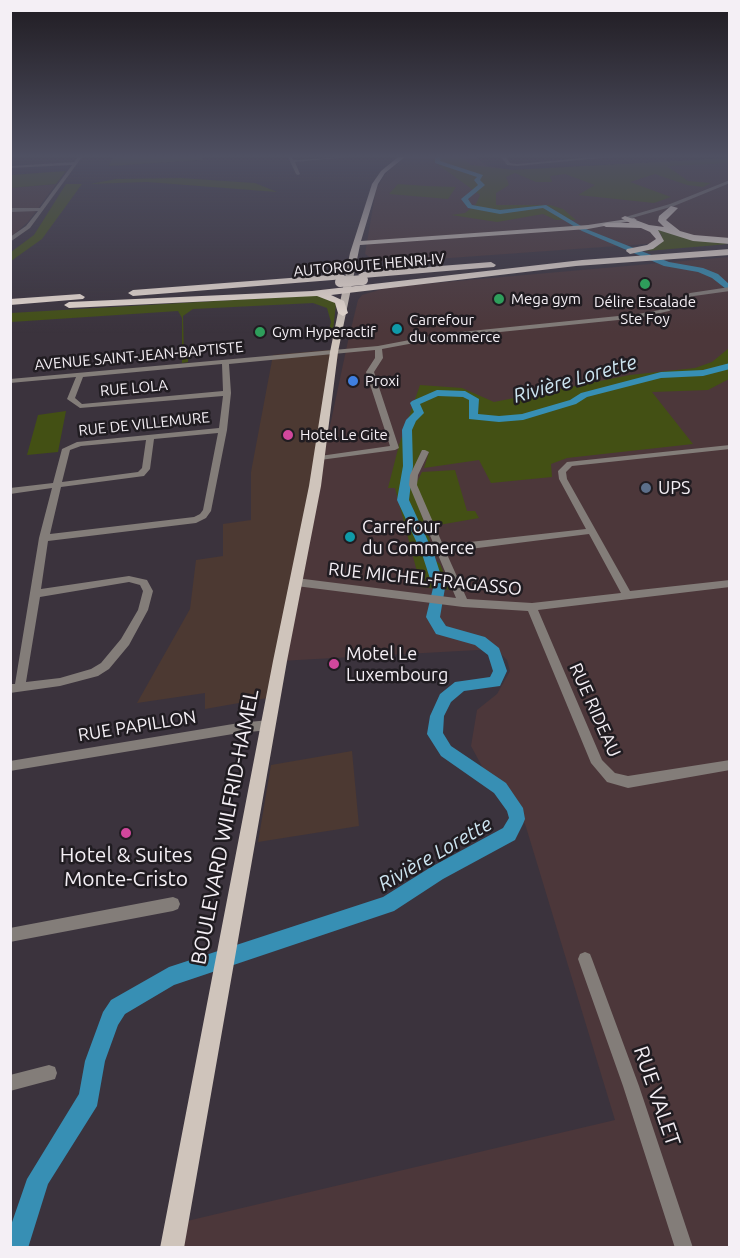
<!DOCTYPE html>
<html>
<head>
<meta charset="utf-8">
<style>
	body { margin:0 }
	#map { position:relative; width:740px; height:1258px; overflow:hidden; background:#3b333d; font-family:Ubuntu,sans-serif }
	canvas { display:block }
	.frame { position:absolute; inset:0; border:12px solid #f4eff5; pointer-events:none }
</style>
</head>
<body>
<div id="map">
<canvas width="740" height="1258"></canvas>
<div class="frame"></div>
</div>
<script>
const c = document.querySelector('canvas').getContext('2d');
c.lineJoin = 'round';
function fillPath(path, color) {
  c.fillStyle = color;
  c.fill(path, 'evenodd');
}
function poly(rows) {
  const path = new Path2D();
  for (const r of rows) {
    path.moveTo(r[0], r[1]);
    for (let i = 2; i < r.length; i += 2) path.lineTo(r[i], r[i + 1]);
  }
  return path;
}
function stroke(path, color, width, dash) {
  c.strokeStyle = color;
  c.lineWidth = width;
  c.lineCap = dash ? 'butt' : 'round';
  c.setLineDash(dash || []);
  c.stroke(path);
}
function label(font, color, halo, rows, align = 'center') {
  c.font = font + ' Ubuntu,sans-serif';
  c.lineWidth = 5;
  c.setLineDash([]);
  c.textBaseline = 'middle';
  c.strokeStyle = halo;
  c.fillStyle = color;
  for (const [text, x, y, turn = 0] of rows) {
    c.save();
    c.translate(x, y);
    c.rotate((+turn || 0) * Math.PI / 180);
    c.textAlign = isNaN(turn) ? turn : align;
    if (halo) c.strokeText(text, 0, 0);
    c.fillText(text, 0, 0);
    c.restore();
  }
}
const commercial = poly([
	[339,349,308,534,273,697,205,709,205,693,137,703,190,609,196,560,223,556,223,524,251,520,251,472,273,355],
	[352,751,359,826,258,842,271,765]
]);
const industrial = poly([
	[405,157,476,157,488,166,513,170,729,158,729,238,394,262,375,261,365,254,376,189,387,172],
	[56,184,28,222,11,237,11,188],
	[729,257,729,1247,182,1248,187,1221,615,1120,526,827,514,796,484,770,471,746,477,710,497,694,510,671,507,660,496,649,280,661,348,341,358,300,362,295,389,287]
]);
const green = poly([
	[113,157,202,157,203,160,109,166],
	[462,157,471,165,513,170,729,158,730,163,667,166,688,181,711,183,703,187,687,185,655,174,630,182,671,197,654,203,578,195,595,185,565,174,550,176,552,182,536,182,515,173,506,177,509,185,496,193,496,205,550,205,563,209,576,220,556,220,543,214,497,222,451,215,465,213,476,204,480,195,433,161,438,158],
	[66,171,56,184,11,188,11,175],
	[181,178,255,183,277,192,147,182,90,184,116,179],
	[66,184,82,184,42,239,11,261,11,252,34,235],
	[398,184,427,186,456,187,448,199,389,194],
	[653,229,729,244,647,251,644,250,656,247,663,241,661,234],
	[319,295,328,297,336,304,333,331,325,331,329,330,331,322,327,308,313,303,193,309,183,316,184,356,188,356,188,362,182,363,182,318,178,311,11,322,11,313],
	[729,348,729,379,708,390,652,392,693,444,567,458,551,464,552,477,491,483,479,460,424,468,429,452,421,451,413,474,412,487,430,540,429,556,440,564,451,590,421,587,395,488,388,488,399,445,420,385,462,388,494,402,630,375,695,368,712,362],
	[66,411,58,452,27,455,38,415],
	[455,470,467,511,475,511,479,518,433,526,415,486,422,472]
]);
const river = poly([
	[435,157,441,157,440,161,483,175,480,180,485,185,468,199,472,205,500,210,546,205,586,229,669,262,703,268,718,274,730,285,730,292,712,278,698,272,664,266,582,231,543,208,500,214,468,208,461,199,478,185,474,180,477,177,435,163,435,157],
	[730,363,730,369,703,376,661,378,587,397,576,404,523,420,499,422,469,419,469,400,463,397,438,396,420,404,424,413,416,421,412,430,413,466,409,500,434,554,445,588,440,617,446,626,485,637,499,648,507,671,500,686,464,691,451,702,444,716,443,733,451,746,506,783,523,808,525,819,523,824,515,840,443,879,394,911,174,985,125,1014,118,1025,105,1061,97,1106,48,1184,28,1248,10,1248,10,1228,27,1179,79,1094,85,1061,103,1012,111,1000,169,967,383,897,431,867,503,828,509,818,507,811,494,793,441,756,427,734,430,716,440,694,455,682,490,677,493,671,488,655,475,645,436,634,426,617,433,588,422,554,397,500,403,466,402,430,406,420,414,412,410,403,412,401,437,390,465,391,479,399,478,414,499,416,522,414,570,400,581,393,661,372,703,370,730,363]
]);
const minor = poly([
	[78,157,82,157,30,228,10,242,10,237,26,226,38,211,10,212,10,208,40,208,72,165,10,168,10,166,74,162,78,157],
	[288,157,292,157,293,160,350,157,295,162,300,174,298,175,296,174,288,157],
	[501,157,506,157,510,163,517,164,592,157,613,157,517,166,507,165,501,157],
	[730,180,730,183,674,206,625,220,622,218,670,204,730,180],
	[730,287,730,291,694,296,669,311,638,318,441,338,382,349,383,358,374,372,399,448,395,450,320,460,316,458,320,456,390,446,366,372,375,358,375,350,229,364,231,393,227,430,211,511,206,518,196,523,48,541,41,589,129,576,147,580,153,591,148,610,129,645,109,669,98,676,60,686,10,693,10,684,15,684,39,538,52,488,10,494,10,488,53,483,62,449,77,442,219,428,223,396,80,408,67,399,76,377,10,383,10,379,378,346,441,334,638,314,665,309,690,293,730,287],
	[222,364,223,391,82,404,75,398,83,377,222,364],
	[218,433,203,510,200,514,194,517,50,534,61,487,144,476,150,469,154,439,218,433],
	[146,440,142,468,138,472,62,482,70,450,81,446,146,440],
	[129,582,140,585,143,591,138,610,121,639,101,663,91,669,60,678,26,682,40,597,129,582],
	[730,445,730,449,572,466,566,472,567,479,630,591,730,580,730,587,538,610,602,760,615,773,628,776,730,760,730,770,628,788,607,782,591,763,528,611,463,607,296,586,291,582,296,578,456,598,409,485,410,475,422,450,425,450,429,452,418,475,417,485,443,545,586,529,559,479,558,471,567,462,730,445],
	[589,534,621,593,532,603,467,599,446,552,589,534],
	[269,720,273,721,275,725,273,729,269,730,239,733,10,771,10,761,239,723,269,720],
	[173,897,178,899,180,904,178,909,173,911,10,942,10,928,173,897],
	[585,952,590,954,592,959,639,1086,693,1248,675,1248,623,1086,578,959,580,954,585,952],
	[49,1065,55,1067,57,1073,55,1079,10,1091,10,1075,49,1065]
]);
const major = poly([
	[398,157,405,157,385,173,378,184,361,241,588,225,634,218,637,220,588,229,360,245,338,352,321,486,287,661,184,1248,160,1248,273,661,309,486,330,352,350,253,372,184,381,171,398,157]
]);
const highway = poly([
	[671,206,678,208,666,220,680,231,694,235,730,238,730,244,693,241,658,230,664,241,653,249,630,254,626,251,627,249,647,245,656,239,650,232,641,228,606,227,602,225,606,223,630,223,621,218,625,216,649,225,664,227,658,221,659,216,671,206],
	[730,249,730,255,576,266,331,295,344,301,348,313,343,316,338,313,335,303,317,296,69,308,64,305,69,302,312,291,582,260,730,249],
	[491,262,496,265,494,267,363,278,358,275,363,272,491,262],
	[342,274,347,277,345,279,133,296,128,293,133,290,342,274],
	[80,294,85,297,83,299,10,305,10,299,80,294]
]);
const highwayBridge = poly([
	[340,282,363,280]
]);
const markers = [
	[645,284,6,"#2e9e5b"],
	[499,299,6,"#2e9e5b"],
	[397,329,6,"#0f9aa8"],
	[260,332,6,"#2e9e5b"],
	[353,381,6,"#3f7fe0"],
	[288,435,6,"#d1479c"],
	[646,488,6,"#5c6f8a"],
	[350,537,6,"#0f9aa8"],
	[334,664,6,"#d1479c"],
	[126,833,6,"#d1479c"]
];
const farStreetnames = [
	["AUTOROUTE HENRI-IV",369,265,-5],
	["AVENUE SAINT-JEAN-BAPTISTE",139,356,-5],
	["RUE LOLA",134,388,-5],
	["RUE DE VILLEMURE",144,424,-6]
];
const farPoinames = [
	["Mega gym",511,299],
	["Délire Escalade",645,302,"center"],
	["Ste Foy",645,319,"center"],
	["Carrefour",409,320],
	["du commerce",409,337],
	["Gym Hyperactif",272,332],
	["Proxi",365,381],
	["Hotel Le Gite",300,435]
];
const poiNames = [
	["UPS",658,488],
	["Carrefour",362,527],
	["du Commerce",362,548],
	["Motel Le",346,654],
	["Luxembourg",346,675]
];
const streetNames = [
	["RUE MICHEL-FRAGASSO",425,579,6],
	["RUE RIDEAU",595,710,66],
	["RUE PAPILLON",137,726,-9]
];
const waterNames = [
	["Rivière Lorette",575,379,-16],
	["Rivière Lorette",435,854,-30]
];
const nearStreetnames = [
	["BOULEVARD WILFRID-HAMEL",225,827,-79],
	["RUE VALET",657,1096,71]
];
const nearPoinames = [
	["Hotel & Suites",126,855],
	["Monte-Cristo",126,879]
];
fillPath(commercial, '#4c3932');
fillPath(industrial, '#4c373a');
fillPath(green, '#435014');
fillPath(river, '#378fb4');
fillPath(minor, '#837d79');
fillPath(major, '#cfc4bb');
fillPath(highway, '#ede0d6');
stroke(highwayBridge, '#ede0d6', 10);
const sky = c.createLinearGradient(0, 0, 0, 333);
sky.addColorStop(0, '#201c22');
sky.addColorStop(0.47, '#4f5062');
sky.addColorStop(1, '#4f506200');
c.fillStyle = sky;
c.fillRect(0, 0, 740, 333);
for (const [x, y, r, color] of markers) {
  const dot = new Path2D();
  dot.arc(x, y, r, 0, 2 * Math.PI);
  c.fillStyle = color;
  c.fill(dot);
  stroke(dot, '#201c21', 2);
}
label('15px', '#f4eff5', '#201c21', farStreetnames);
label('15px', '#f4eff5', '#201c21', farPoinames, 'left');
label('18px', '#f4eff5', '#201c21', poiNames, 'left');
label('18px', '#f4eff5', '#201c21', streetNames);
label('italic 20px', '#cde5f1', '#201c21', waterNames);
label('21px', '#f4eff5', '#201c21', nearStreetnames);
label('21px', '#f4eff5', '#201c21', nearPoinames);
</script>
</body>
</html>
